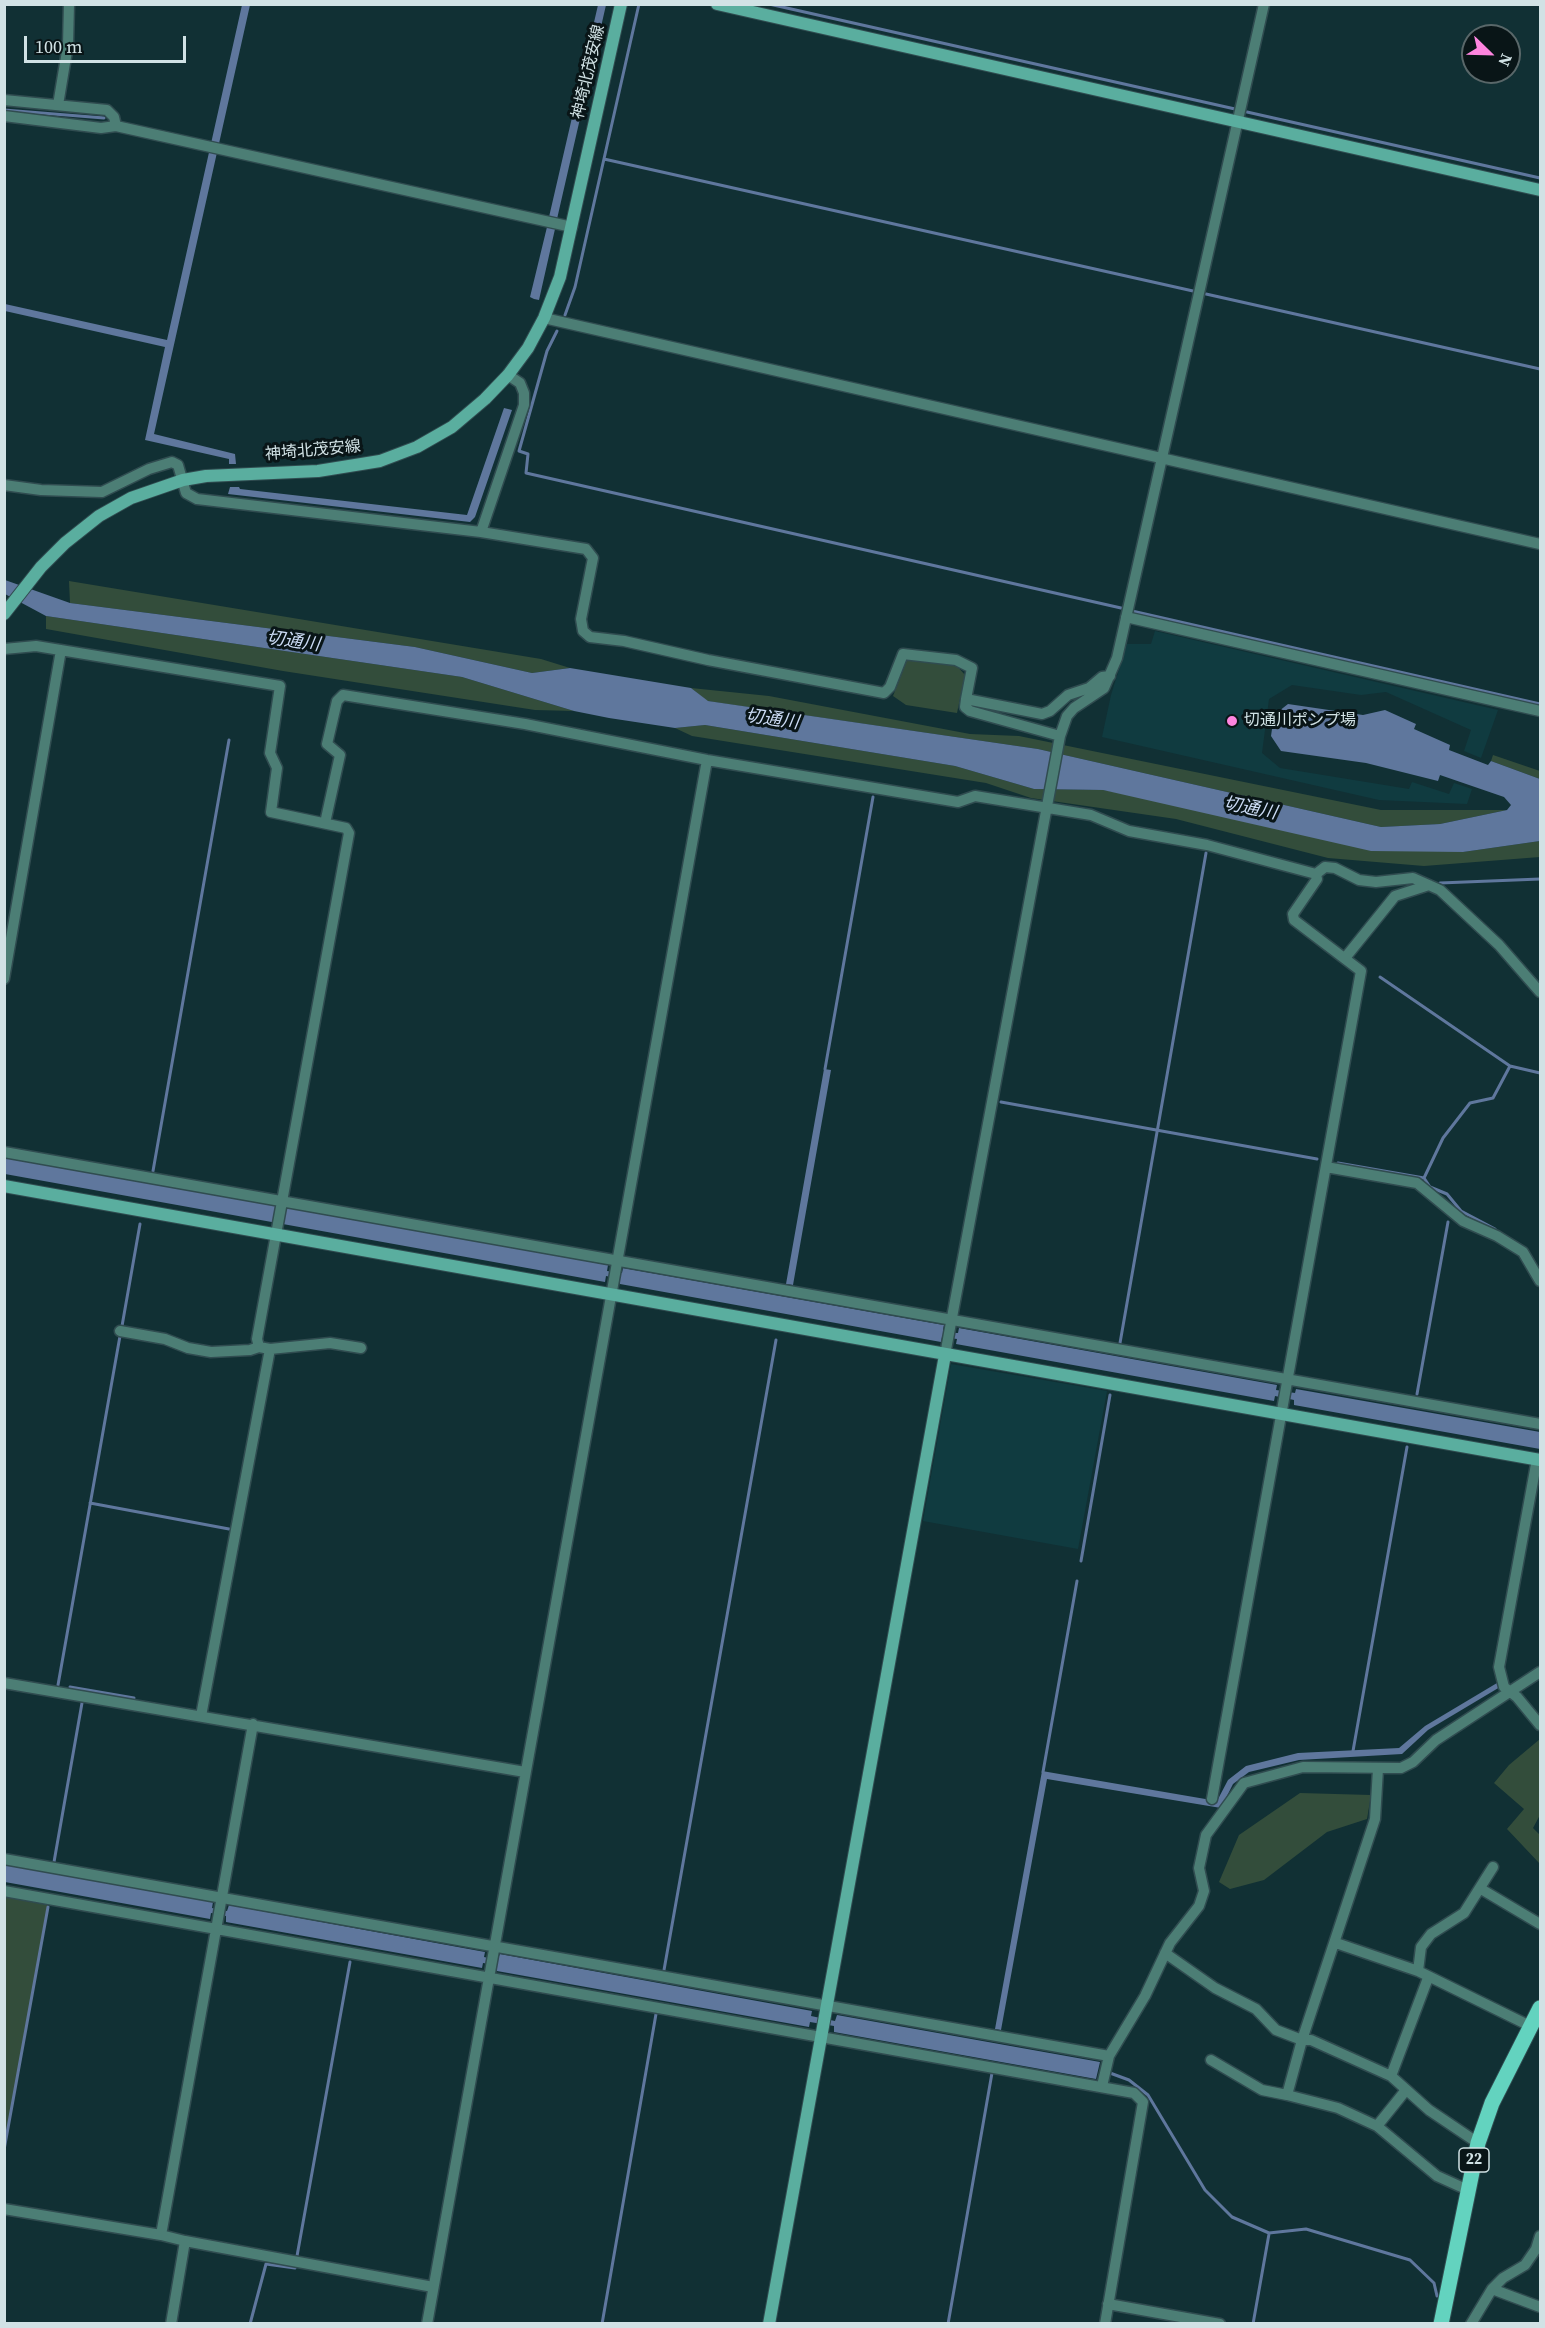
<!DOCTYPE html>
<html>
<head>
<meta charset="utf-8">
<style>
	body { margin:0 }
	#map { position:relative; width:1545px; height:2328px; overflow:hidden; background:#113034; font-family:"Source Serif 4",serif }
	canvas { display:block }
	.frame { position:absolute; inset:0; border:6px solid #d1e2e5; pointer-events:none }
	.north { position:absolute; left:1461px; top:24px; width:60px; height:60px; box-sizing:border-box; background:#091517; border:2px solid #596769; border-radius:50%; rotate:113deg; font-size:16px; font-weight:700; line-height:24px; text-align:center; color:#d1e2e5 }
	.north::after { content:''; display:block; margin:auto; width:21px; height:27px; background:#fe85df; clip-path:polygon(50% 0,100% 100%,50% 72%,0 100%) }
	.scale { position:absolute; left:24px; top:36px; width:162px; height:27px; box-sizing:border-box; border:3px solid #d1e2e5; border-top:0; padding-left:8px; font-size:18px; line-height:21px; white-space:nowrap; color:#d1e2e5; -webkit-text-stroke:4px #091517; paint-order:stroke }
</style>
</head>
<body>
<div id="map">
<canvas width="1545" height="2328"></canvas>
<div class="frame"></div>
<div class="north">N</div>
<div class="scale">100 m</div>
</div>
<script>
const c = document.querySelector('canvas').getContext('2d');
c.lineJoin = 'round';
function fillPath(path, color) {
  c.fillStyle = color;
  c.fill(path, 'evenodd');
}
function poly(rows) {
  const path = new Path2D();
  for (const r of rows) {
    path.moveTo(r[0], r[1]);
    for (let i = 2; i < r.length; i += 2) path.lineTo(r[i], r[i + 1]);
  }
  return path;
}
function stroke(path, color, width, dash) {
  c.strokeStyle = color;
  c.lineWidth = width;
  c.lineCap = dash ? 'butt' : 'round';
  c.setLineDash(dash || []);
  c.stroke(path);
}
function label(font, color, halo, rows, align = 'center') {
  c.font = font + ' "Source Serif 4","Noto Sans JP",serif';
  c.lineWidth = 6;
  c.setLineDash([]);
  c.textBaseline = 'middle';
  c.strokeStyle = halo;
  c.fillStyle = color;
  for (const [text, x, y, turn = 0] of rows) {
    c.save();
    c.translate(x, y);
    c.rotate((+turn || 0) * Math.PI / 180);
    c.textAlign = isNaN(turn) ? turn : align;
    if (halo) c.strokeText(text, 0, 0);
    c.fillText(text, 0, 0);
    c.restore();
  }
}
const built = poly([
	[1155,631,1498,710,1481,758,1464,751,1471,730,1386,692,1361,695,1292,685,1269,699,1262,753,1280,768,1409,789,1412,782,1449,794,1454,783,1472,789,1467,804,1379,800,1102,737,1111,695,1127,644,1151,644],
	[951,1364,1107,1391,1078,1549,923,1521]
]);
const green = poly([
	[69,581,541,659,570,668,532,673,415,647,70,603],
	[46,616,462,677,574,711,535,710,283,671,46,629],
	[907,660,957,666,965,675,957,713,906,705,893,696],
	[691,688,769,696,970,734,1019,736,1381,810,1507,810,1440,824,1381,827,1038,749,707,701],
	[705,725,955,766,1034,789,1103,790,1463,852,1540,841,1540,857,1424,866,1328,858,1176,819,1031,798,986,783,692,736,675,728],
	[1493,755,1540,771,1540,779,1491,761],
	[1540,1739,1540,1815,1533,1828,1540,1835,1540,1864,1507,1829,1524,1809,1494,1783,1509,1765],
	[1300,1793,1371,1795,1367,1819,1327,1832,1264,1880,1230,1889,1219,1882,1239,1835],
	[5,1897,48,1905,5,2144,4,2144]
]);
const water = poly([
	[242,5,250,5,154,434,235,454,236,464,229,464,229,459,145,440,165,347,5,311,5,304,167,340],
	[598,5,606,5,557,219,549,217],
	[547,227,555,229,539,300,534,299,530,297],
	[504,408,512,410,475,517,470,522,228,494,230,487,239,487,240,489,467,515],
	[5,580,70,603,415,647,532,673,570,668,691,688,708,701,1038,749,1381,827,1440,824,1507,810,1511,805,1504,797,1440,775,1438,781,1366,763,1281,751,1271,736,1274,715,1288,704,1363,715,1385,710,1416,724,1414,729,1450,745,1449,750,1488,765,1491,761,1540,779,1540,841,1463,852,1371,851,1103,790,1034,789,955,766,705,725,675,728,609,718,574,711,462,677,46,616,5,594],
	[824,1069,831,1070,793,1285,786,1284],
	[4,1156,608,1265,607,1271,622,1273,623,1268,944,1325,943,1330,956,1333,958,1333,959,1328,1277,1385,1276,1390,1295,1393,1296,1389,1540,1432,1540,1449,1294,1405,1294,1400,1275,1396,1274,1401,956,1344,957,1339,942,1337,941,1342,620,1284,620,1279,606,1276,605,1282,5,1174],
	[1497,1683,1500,1687,1428,1730,1402,1754,1299,1760,1249,1772,1233,1784,1221,1808,1047,1779,1001,2030,995,2029,1042,1771,1217,1801,1228,1780,1246,1766,1298,1753,1399,1748,1425,1726],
	[4,1864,213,1902,212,1908,227,1911,229,1905,485,1952,484,1957,497,1960,500,1954,812,2011,811,2016,835,2021,837,2015,1100,2062,1096,2079,834,2032,834,2026,810,2022,809,2027,497,1971,496,1965,483,1963,482,1968,226,1922,226,1916,211,1913,210,1919,5,1882]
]);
const stream = poly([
	[769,4,1235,109],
	[4,110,104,118],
	[1247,112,1540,178],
	[604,159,1193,291],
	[1206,294,1540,369],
	[565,315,575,287,639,4],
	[557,331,547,351,519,451,528,454,526,473,1121,608],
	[1132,611,1540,704],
	[1440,883,1540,879],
	[1380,977,1510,1066],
	[825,1069,873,797],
	[1001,1102,1317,1159],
	[1338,1163,1424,1178,1443,1138,1470,1103,1493,1098,1510,1066,1540,1073],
	[153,1171,229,740],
	[1424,1178,1430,1187,1447,1194,1461,1211,1495,1229],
	[122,1326,140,1224],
	[1120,1343,1206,853],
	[1417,1394,1448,1222],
	[90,1503,229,1529],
	[1081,1561,1110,1395],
	[58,1685,120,1336],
	[70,1687,134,1698],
	[1353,1751,1407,1447],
	[1043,1772,1077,1581],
	[54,1862,82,1703],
	[664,1970,776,1340],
	[1110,2073,1129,2080,1148,2095,1205,2190,1232,2217,1269,2233,1306,2229,1410,2260,1434,2283,1437,2296],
	[4,2150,48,1907],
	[297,2256,350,1962],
	[250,2324,266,2264,295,2268],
	[602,2324,656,2014],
	[948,2324,992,2073],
	[1253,2324,1269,2234]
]);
const street = poly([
	[4,100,107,110,114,117,116,126,572,227],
	[58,105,68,45,69,4],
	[4,116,101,128,116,126],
	[544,318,1540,544],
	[4,485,41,490,102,492,149,469,172,462,178,465,186,493,197,499,481,532,586,549,593,558,581,619,583,631,590,637,624,641,708,660,884,693,890,687,903,654,956,660,972,668,966,699,965,707,970,711,1060,736],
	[481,532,524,405,524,393,520,383,508,375],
	[1126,617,1540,711],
	[4,649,36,646,280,686,270,753,277,768,271,812,346,828,349,833,257,1339,259,1347,270,1349,201,1716],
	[966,699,1042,714,1050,711,1068,695,1089,688,1102,677,1110,676],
	[325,823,340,755,327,744,337,701,343,695,525,724,707,760,958,802,975,796,1091,815,1129,831,1207,845,1316,874],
	[1345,958,1395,896,1429,885],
	[4,979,61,650],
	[4,1152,1540,1424],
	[1326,1167,1417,1183,1463,1221,1497,1236,1523,1252,1540,1281],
	[120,1331,165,1339,188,1348,211,1352,250,1350,259,1347],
	[270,1349,330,1343,361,1348],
	[945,1355,1060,736,1067,716,1074,708,1104,688,1117,658,1264,4],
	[1537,1459,1499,1667,1504,1687,1517,1697,1540,1725],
	[4,1683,525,1772],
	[1378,1769,1375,1819,1302,2040,1287,2095,1338,2108,1377,2126,1437,2176,1468,2190],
	[1212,1799,1361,971,1294,920,1293,914,1317,879,1316,874,1325,867,1335,868,1359,880,1376,882,1413,878,1440,890,1499,945,1540,992],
	[4,1859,1109,2056],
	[1481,1889,1540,1924],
	[4,1891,1134,2093,1143,2102,1105,2324],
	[1336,1943,1418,1971,1530,2026,1535,2023],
	[1165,1953,1215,1988,1256,2009,1276,2030,1302,2040,1311,2040,1391,2076,1429,2110,1478,2143],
	[1418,1971,1421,1947,1431,1934,1464,1913,1493,1867],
	[1211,2060,1262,2090,1287,2095],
	[1391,2076,1428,1978],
	[1102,2086,1109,2056,1145,1996,1170,1943,1199,1906,1204,1891,1199,1868,1206,1835,1244,1783,1303,1767,1401,1768,1413,1762,1436,1740,1540,1672],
	[1377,2126,1406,2090],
	[4,2209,161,2235],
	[185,2241,433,2287],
	[1492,2289,1540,2307],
	[1108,2304,1220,2324],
	[171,2324,185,2241,161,2235,253,1724],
	[427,2324,707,760],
	[1471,2324,1492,2289,1503,2278,1525,2265,1536,2249,1540,2236]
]);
const secondary = poly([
	[717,4,1540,190],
	[4,614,41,567,65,543,99,516,131,498,183,480,206,476,318,471,380,461,417,447,452,427,485,399,508,375,528,348,544,318,560,277,621,4],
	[4,1186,1540,1460],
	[769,2324,945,1355]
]);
const primary = poly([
	[1441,2324,1478,2143,1492,2103,1540,2008]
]);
const markers = [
	[1232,721,6,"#fe85df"]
];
const shields = [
	[1474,2160,30]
];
const shieldNames = [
	["22",1474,2160]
];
const streetNames = [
	["神埼北茂安線",589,72,-77],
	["神埼北茂安線",313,451,-5]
];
const poiNames = [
	["切通川ポンプ場",1244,721]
];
const waterNames = [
	["切通川",293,642,8],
	["切通川",772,720,8],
	["切通川",1250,809,11]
];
fillPath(built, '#103b40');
fillPath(green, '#334d3b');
fillPath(water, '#5f779d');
stroke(stream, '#5f779d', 3);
stroke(street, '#304c50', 13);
stroke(secondary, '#304c50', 14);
stroke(primary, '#304c50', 17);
stroke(street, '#4c7e75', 10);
stroke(secondary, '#5aae9f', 12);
stroke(primary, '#63d3bf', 15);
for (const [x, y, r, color] of markers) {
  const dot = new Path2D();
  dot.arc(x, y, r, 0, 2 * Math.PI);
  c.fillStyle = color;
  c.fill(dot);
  stroke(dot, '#091517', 2);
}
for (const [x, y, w] of shields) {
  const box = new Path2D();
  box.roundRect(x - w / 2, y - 12, w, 24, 4.5);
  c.fillStyle = '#091517';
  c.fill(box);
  stroke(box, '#d1e2e5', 1.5);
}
label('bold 15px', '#d1e2e5', null, shieldNames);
label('16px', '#d1e2e5', '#091517', streetNames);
label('16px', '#d1e2e5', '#091517', poiNames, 'left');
label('italic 18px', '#ccdcf5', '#091517', waterNames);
</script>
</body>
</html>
